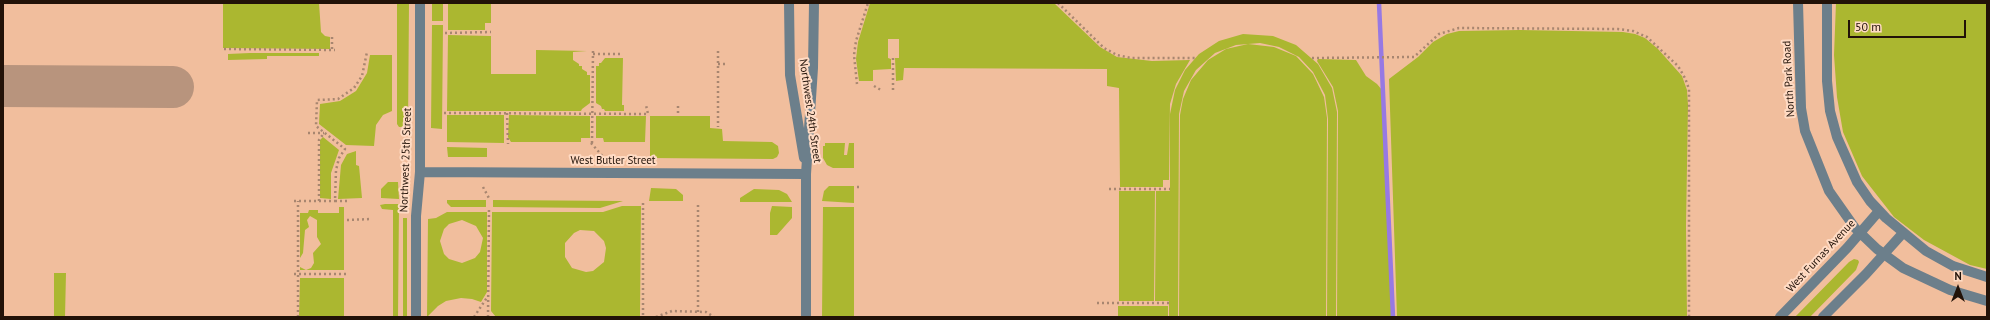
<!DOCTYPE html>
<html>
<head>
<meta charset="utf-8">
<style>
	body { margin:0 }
	#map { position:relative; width:1990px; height:320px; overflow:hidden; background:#f8cbaf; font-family:"PT Sans",sans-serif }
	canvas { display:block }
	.frame { position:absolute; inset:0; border:4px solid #221208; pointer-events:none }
	.north { position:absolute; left:1938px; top:268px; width:40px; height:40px; -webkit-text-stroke:3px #ffdbc4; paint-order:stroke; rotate:0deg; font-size:11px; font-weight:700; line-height:16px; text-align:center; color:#221208 }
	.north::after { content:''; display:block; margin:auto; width:14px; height:18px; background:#221208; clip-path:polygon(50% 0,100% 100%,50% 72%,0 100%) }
	.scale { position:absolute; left:1848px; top:20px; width:118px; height:18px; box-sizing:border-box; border:2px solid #221208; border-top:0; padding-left:5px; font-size:12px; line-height:14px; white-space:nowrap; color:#221208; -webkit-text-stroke:3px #ffdbc4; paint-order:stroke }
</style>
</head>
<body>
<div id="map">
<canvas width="1990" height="320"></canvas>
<div class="frame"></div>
<div class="north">N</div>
<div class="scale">50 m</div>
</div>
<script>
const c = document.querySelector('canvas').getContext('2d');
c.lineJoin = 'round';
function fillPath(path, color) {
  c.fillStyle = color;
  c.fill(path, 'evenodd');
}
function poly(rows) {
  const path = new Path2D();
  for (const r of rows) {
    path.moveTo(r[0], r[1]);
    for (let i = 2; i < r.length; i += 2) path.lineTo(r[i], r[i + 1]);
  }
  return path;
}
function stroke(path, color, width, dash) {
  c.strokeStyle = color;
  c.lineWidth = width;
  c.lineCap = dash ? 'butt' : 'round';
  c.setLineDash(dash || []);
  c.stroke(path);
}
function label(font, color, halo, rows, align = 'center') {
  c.font = font + ' "PT Sans",sans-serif';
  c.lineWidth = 4;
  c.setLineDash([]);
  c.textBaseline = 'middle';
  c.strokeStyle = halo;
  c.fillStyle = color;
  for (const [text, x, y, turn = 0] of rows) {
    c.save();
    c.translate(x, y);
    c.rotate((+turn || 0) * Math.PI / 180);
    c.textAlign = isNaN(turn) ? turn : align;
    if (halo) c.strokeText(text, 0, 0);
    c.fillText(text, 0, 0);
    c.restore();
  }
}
const built = poly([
	[3,3,1987,3,1987,317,3,317]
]);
const green = poly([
	[223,3,319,3,321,32,325,36,330,37,330,49,223,48],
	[397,3,409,3,408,127,399,127,397,124],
	[432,3,443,3,443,21,432,21],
	[448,3,491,3,491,23,485,23,485,30,448,30],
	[870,3,1054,3,1100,47,1117,57,1152,61,1190,60,1176,84,1170,104,1169,180,1163,180,1163,187,1120,187,1119,88,1107,86,1107,69,904,68,903,80,896,81,895,58,899,58,899,39,888,39,888,58,891,59,891,69,873,70,873,81,859,81,856,59,858,42],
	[1836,3,1987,3,1987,269,1970,265,1924,240,1894,217,1862,176,1843,132,1837,97,1834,55],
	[432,25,443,25,442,129,431,128],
	[1520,30,1623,32,1635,34,1645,38,1658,49,1682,76,1687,90,1688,105,1686,226,1687,317,1397,317,1389,79,1418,57,1433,42,1447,34,1459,31],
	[1243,34,1273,36,1296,45,1318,64,1332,88,1337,112,1336,317,1327,317,1328,119,1325,95,1313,72,1299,57,1279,47,1260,43,1236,45,1215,53,1196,70,1184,91,1179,114,1178,317,1169,317,1169,301,1155,301,1156,191,1170,191,1170,114,1175,90,1185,70,1199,54,1219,41],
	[448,35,491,36,491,74,536,74,536,50,587,51,573,52,573,60,579,64,579,66,582,66,582,69,587,72,587,75,590,75,590,103,582,109,581,111,447,111],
	[1248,44,1274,47,1296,56,1313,74,1324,97,1327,118,1326,317,1179,317,1180,115,1183,99,1191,80,1208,60,1226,49],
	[250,53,319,53,319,56,267,56,267,59,228,60,228,54],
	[370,55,392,55,392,111,383,115,376,125,374,146,346,145,319,124,320,104,340,101,356,91,367,73],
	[605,58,623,58,622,105,624,105,624,111,605,111,604,109,602,109,601,106,596,103,596,66,599,66,599,63,601,63],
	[1318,59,1356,60,1366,76,1377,84,1382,90,1393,317,1337,317,1338,111,1333,87,1317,61],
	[447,115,504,115,504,143,447,142],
	[509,115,590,116,590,138,581,138,581,142,511,142,508,137],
	[596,116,646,116,645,142,604,142,603,138,596,138],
	[650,116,710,116,710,128,722,129,723,141,772,142,778,146,779,153,777,157,773,159,650,158],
	[323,137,339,150,331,173,331,199,320,198,320,140],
	[825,143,845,143,844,155,847,155,849,143,854,143,854,168,833,168,827,165,823,158,823,146,825,146],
	[447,147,487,148,487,157,448,157],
	[356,151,356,165,359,166,362,198,338,199,341,165,347,154],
	[388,182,398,182,399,199,381,198,381,189],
	[829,186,854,186,854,203,822,201,824,191],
	[651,188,676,189,683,195,683,201,649,201],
	[754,189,779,190,787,194,792,202,740,202,740,198],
	[1119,191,1155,191,1154,301,1119,301],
	[447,200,486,200,486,207,451,207,447,203],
	[493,200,623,201,600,208,493,207],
	[385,204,399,204,398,317,393,317,393,210,382,209,380,205],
	[622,206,641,206,640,317,496,317,491,311,492,212,603,212],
	[580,230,594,231,604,241,606,248,604,262,593,271,586,272,572,268,565,257,565,243,574,233],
	[772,206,792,207,792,218,777,235,770,235,770,213],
	[339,207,344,207,344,270,300,270,300,267,306,270,311,268,314,263,313,253,321,244,317,237,317,220,310,216,307,220,309,227,305,230,303,253,300,258,300,213,308,213,309,210,318,210,318,213,339,213],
	[823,207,854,207,854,317,822,317],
	[447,212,487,212,487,292,481,302,472,299,461,298,446,301,438,306,427,317,428,219,436,218],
	[462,220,476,226,483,238,480,252,475,258,462,263,449,259,444,254,440,241,444,229,449,224],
	[403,218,407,218,407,317,403,317],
	[1854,259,1858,260,1859,262,1856,270,1810,317,1795,317,1849,262],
	[54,273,66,273,65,317,54,317],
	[300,278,344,278,344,317,299,317],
	[1118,306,1168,306,1168,317,1118,317]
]);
const stream = poly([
	[1379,3,1393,317]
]);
const taxiway = poly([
	[3,86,173,87]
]);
const path = poly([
	[1058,3,1104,48,1117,55,1131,58,1195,58],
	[445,33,491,32],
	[332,37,332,50],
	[224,49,335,50],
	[718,51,718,127],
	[593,54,623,54],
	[893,58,893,90],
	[1312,58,1414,57,1439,34,1459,28,1618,29,1633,31,1647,37,1678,66,1685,78,1689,89,1689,317],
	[718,64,727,64],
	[857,84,854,55,856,41,868,3],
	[874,86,881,90],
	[678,106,678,114],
	[444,113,648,114,646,105],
	[507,113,508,144],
	[308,133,324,133],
	[591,143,606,160],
	[592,143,593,51],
	[483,187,490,200],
	[857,187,860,187],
	[1109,189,1170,189],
	[294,201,335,201],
	[319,201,319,140,324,133],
	[347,201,335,201,336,170,339,158,345,149,316,126,317,100,338,99,354,88,362,76,367,52],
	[643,203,643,317],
	[347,220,372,219],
	[294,274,347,274],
	[1097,303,1169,303],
	[698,312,698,203],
	[298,317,298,201],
	[474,317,488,296],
	[488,317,489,209],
	[656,317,672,311,706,312,714,317]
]);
const minor = poly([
	[789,3,790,75,804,158],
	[1798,3,1801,108,1805,131,1829,191,1855,228,1877,249,1903,268,1950,290,1987,301],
	[1827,3,1827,81,1830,111,1837,137,1857,182,1870,201,1886,218,1926,251,1953,266,1987,277],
	[420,172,806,174],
	[416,317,416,216,420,172,420,3],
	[806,317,806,174,813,68,814,3],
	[1780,317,1847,248,1879,211],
	[1823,317,1866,274,1903,233]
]);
const streetNames = [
	["North Park Road",1789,79,-93],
	["Northwest 24th Street",810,111,82],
	["Northwest 25th Street",406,160,-88],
	["West Butler Street",613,161],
	["West Furnas Avenue",1821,256,-47]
];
fillPath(built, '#f1be9d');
fillPath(green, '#abb730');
stroke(stream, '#9779e3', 4.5);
stroke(taxiway, '#b8947d', 42);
stroke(path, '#a88670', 2.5, [2, 3]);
stroke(minor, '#6c7f8b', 10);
label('11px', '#221208', '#ffdbc4', streetNames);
</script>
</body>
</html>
